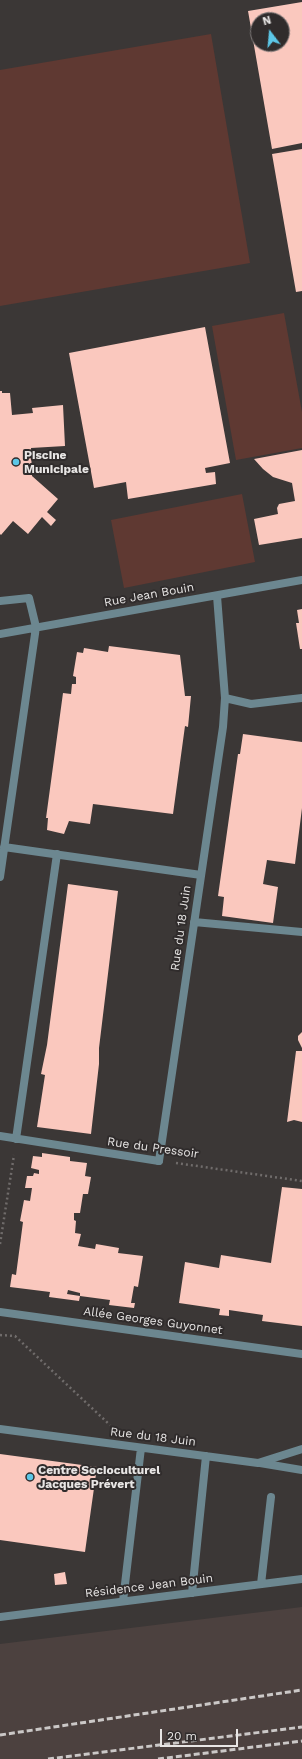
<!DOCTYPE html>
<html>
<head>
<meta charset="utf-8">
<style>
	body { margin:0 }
	#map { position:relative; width:302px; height:1759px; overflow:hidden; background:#3b3736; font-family:"Work Sans",sans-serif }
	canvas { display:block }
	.north { position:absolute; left:250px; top:12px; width:40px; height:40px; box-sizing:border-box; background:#302c2c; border:1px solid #7a7676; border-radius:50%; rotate:344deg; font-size:11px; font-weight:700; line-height:16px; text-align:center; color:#e8e6e5 }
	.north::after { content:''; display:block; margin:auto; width:14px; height:18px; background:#5cc7e7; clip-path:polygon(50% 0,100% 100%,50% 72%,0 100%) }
	.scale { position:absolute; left:160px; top:1729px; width:78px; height:18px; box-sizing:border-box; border:2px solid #e8e6e5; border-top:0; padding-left:5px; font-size:12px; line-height:14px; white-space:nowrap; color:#e8e6e5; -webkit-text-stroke:3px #302c2c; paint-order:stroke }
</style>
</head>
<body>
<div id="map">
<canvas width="302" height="1759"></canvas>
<div class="north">N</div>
<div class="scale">20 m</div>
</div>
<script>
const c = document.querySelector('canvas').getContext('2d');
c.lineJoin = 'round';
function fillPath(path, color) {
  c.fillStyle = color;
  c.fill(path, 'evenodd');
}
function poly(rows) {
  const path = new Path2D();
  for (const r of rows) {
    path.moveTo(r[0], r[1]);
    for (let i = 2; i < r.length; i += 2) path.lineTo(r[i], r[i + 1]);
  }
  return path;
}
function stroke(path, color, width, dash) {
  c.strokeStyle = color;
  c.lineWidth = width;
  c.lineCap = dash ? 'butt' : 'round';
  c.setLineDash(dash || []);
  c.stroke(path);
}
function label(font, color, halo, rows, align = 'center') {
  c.font = font + ' "Work Sans",sans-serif';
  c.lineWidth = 4;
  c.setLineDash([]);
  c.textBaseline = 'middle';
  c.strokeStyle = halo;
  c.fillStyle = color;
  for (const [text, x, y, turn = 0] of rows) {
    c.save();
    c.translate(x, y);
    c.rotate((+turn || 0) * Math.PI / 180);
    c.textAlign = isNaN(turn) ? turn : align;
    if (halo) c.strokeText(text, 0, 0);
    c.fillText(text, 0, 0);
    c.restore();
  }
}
const built = poly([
	[302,1607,302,1759,0,1759,0,1644]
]);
const green = poly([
	[211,34,250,263,0,306,0,70],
	[284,313,302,412,302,448,236,460,212,326],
	[242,494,255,562,124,588,111,520]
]);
const building = poly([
	[302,2,302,143,272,149,248,11],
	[258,20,282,20,282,44,258,44],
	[302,149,302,291,296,292,272,154],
	[205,327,230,463,205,468,206,473,215,472,216,484,128,499,126,482,94,488,69,353],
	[0,391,2,391,2,393,10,393,12,415,33,413,32,408,63,405,65,446,31,448,32,476,58,499,47,512,56,520,51,526,42,517,28,534,13,521,1,535,0,534],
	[302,450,302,538,259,545,254,519,278,514,277,508,279,504,295,501,292,483,273,477,263,469,254,459],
	[302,609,302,649,300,649,296,623,299,623,297,610],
	[109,646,180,655,185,696,191,696,188,727,185,726,173,814,93,804,90,824,69,821,64,834,47,830,48,818,46,818,63,693,71,694,72,684,76,684,76,677,73,676,77,652,83,653,84,648,108,652],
	[243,734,302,742,302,808,295,864,267,860,263,884,278,887,273,923,222,916,224,897,218,896,238,754,240,754],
	[68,884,118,891,99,1048,99,1064,91,1134,37,1127,45,1075,41,1074,47,1045],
	[302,1032,302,1048,298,1040,298,1036],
	[296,1051,302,1051,302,1122,294,1120,287,1122],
	[42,1153,70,1157,70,1161,87,1163,85,1176,91,1177,88,1194,83,1194,80,1213,74,1213,74,1220,76,1221,75,1233,81,1234,78,1246,95,1249,96,1244,119,1248,118,1253,143,1256,138,1287,134,1286,131,1303,135,1303,134,1308,109,1305,110,1300,80,1296,79,1301,49,1297,50,1292,10,1287,12,1274,16,1275,23,1222,20,1221,24,1200,30,1201,32,1188,25,1188,27,1176,33,1176,34,1173,39,1174,39,1170,31,1168,33,1156,42,1157],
	[68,1290,80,1293,80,1296,67,1294],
	[282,1187,302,1189,302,1326,262,1321,263,1315,229,1310,229,1316,219,1315,220,1309,179,1303,185,1262,219,1268,221,1255,271,1263],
	[0,1454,97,1467,85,1552,0,1540],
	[65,1572,67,1584,55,1585,54,1574]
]);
const path = poly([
	[176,1163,302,1181],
	[0,1244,14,1155],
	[0,1335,15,1336,110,1425]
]);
const lane = poly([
	[0,601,29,598,36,627],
	[0,1136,159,1161],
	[16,1139,57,854],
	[0,1429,258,1463,302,1449],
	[260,1463,302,1470],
	[261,1584,271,1497],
	[192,1593,206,1456],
	[123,1601,141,1448],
	[0,1617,302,1579]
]);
const street = poly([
	[217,596,225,698,251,704,302,698],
	[0,634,302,580],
	[4,847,201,875],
	[0,877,36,627],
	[194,922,302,932],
	[159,1161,223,727,225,698],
	[0,1312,302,1354]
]);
const rail = poly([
	[0,1735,302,1690],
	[48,1759,302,1727],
	[158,1759,302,1741]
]);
const markers = [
	[16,462,4,"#5cc7e7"],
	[30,1477,4,"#5cc7e7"]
];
const poiNames = [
	["Piscine",24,455],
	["Municipale",24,469],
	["Centre Socioculturel",38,1470],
	["Jacques Prévert",38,1484]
];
const streetNames = [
	["Rue Jean Bouin",149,595,-10],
	["Rue du 18 Juin",181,928,-82],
	["Rue du Pressoir",153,1148,8],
	["Allée Georges Guyonnet",153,1321,8],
	["Rue du 18 Juin",153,1437,7],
	["Résidence Jean Bouin",149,1586,-7]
];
fillPath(built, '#4c413f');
fillPath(green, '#5f3932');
fillPath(building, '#fac8be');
stroke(path, '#706c6b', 2.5, [2, 3]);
stroke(lane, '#6c8790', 8);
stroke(street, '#6c8790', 8);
stroke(rail, '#cbc8c7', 3, [6, 3]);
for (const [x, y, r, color] of markers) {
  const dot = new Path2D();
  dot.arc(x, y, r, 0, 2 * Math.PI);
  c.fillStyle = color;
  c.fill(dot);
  stroke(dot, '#302c2c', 1.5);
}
label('bold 12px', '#e8e6e5', '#302c2c', poiNames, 'left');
label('12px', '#e8e6e5', '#302c2c', streetNames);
</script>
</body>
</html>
